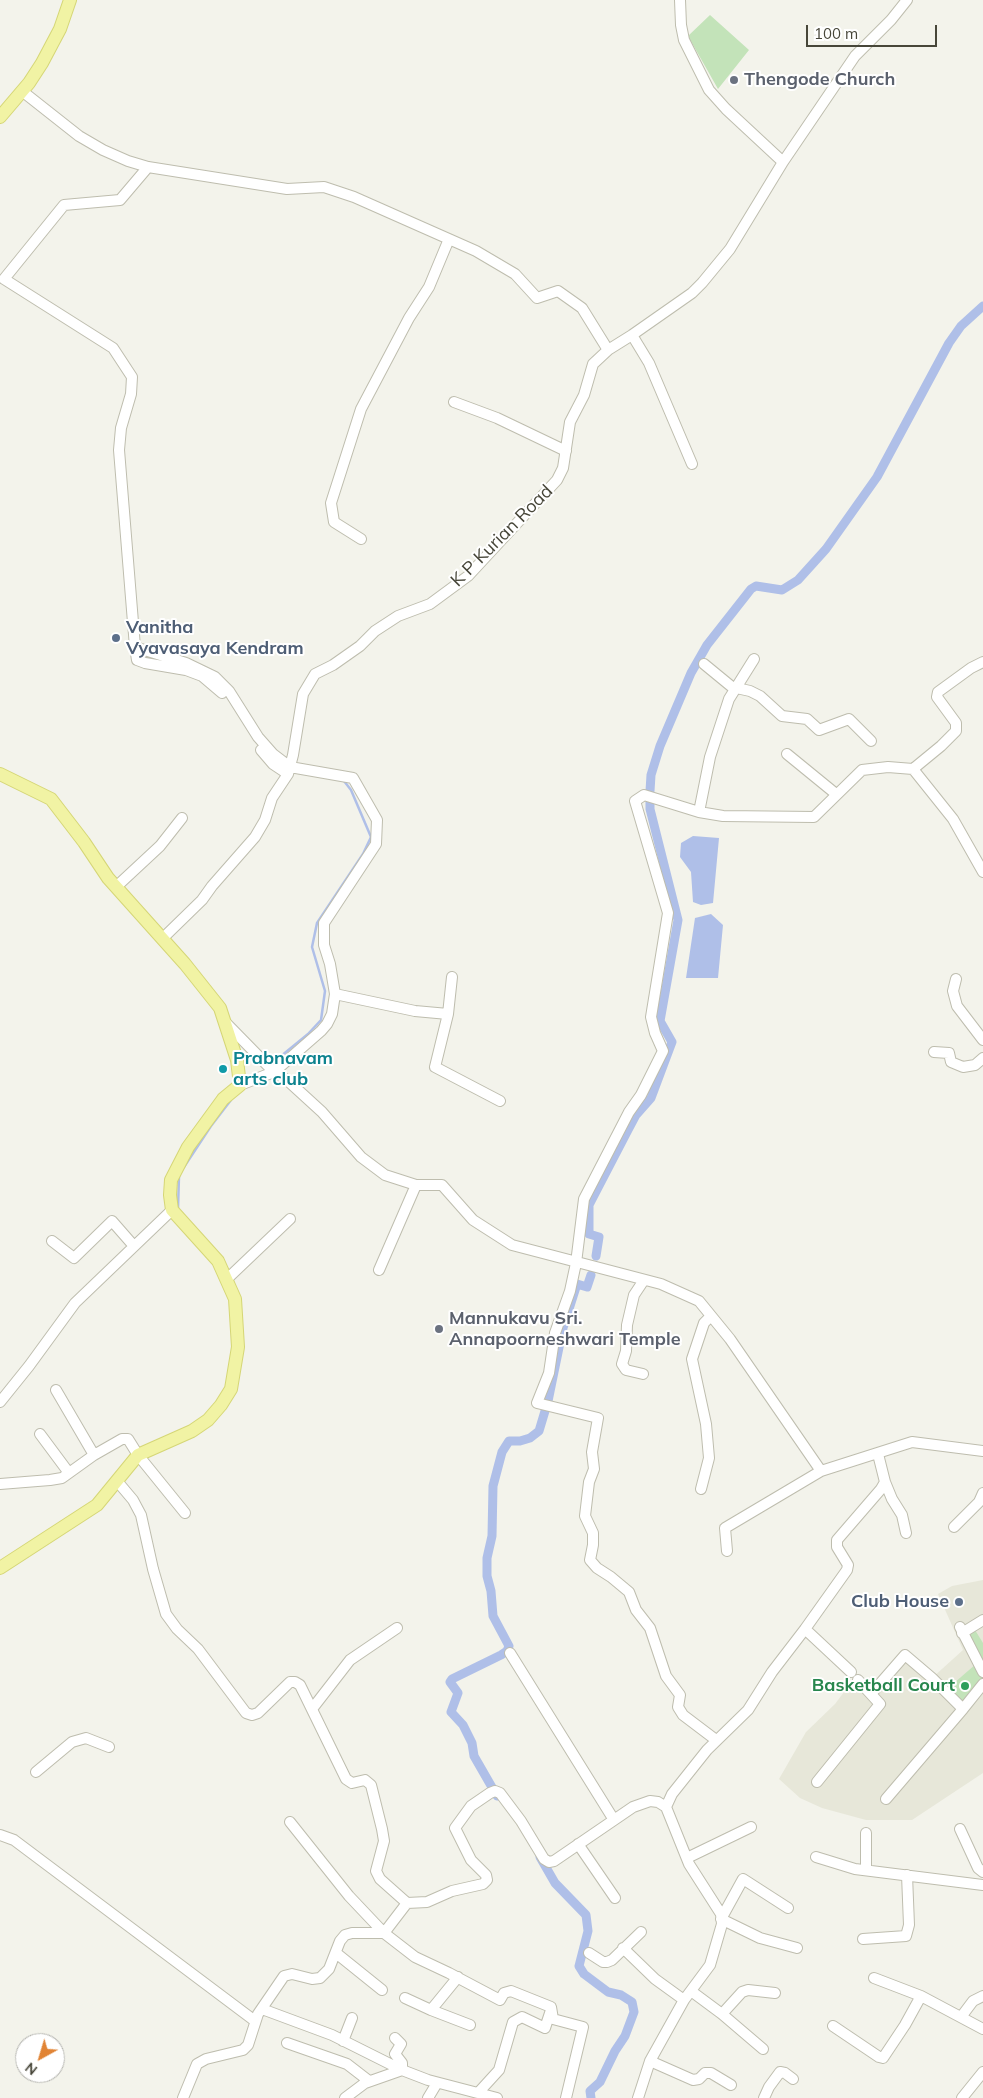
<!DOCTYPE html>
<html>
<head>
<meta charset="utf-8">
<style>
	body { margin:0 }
	#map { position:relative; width:983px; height:2098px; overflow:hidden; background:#f3f3eb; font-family:Mulish,sans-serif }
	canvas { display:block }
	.north { position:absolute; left:15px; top:2033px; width:50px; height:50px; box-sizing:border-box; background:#fff; border:1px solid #b5b5b0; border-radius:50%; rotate:219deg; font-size:14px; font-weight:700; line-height:20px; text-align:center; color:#474639 }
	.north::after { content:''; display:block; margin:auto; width:18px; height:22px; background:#e18434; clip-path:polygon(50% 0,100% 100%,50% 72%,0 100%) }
	.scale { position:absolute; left:806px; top:25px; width:131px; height:22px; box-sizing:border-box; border:2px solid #474639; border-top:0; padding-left:6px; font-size:15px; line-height:18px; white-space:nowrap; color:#474639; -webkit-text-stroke:4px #fff; paint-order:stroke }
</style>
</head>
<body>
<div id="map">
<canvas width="983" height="2098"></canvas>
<div class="north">N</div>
<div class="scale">100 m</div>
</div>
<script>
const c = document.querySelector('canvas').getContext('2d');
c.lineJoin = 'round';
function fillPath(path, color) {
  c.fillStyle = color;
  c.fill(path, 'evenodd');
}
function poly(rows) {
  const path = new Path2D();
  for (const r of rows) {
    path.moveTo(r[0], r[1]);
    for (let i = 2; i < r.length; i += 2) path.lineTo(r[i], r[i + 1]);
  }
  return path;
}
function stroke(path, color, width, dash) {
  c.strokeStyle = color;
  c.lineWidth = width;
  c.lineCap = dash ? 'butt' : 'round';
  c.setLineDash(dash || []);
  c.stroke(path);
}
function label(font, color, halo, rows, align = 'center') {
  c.font = font + ' Mulish,sans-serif';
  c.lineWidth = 4;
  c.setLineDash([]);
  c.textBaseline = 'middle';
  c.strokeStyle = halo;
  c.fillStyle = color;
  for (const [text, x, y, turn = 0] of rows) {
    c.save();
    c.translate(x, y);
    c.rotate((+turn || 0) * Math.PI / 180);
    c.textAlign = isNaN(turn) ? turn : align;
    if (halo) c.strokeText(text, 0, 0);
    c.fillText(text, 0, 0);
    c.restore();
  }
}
const residential = poly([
	[983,1580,983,1773,912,1820,866,1820,822,1808,800,1798,779,1779,806,1732,835,1704,853,1680,871,1694,905,1655,932,1678,963,1650,938,1594,952,1586]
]);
const green = poly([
	[710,15,749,50,718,89,688,36],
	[975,1630,983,1643,983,1667,965,1636],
	[976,1664,983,1676,983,1683,963,1709,946,1690]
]);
const water = poly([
	[693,836,719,838,713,903,701,905,693,902,691,872,680,857,681,843],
	[711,914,723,925,718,978,686,978,695,918]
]);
const stream = poly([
	[275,1061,308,1034,321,1020,325,991,312,947,317,923,363,854,371,837,351,790,344,781],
	[184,1167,211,1126,231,1100],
	[178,1209,179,1176]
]);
const canal = poly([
	[650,791,651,775,660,746,691,673,707,645,751,589,756,586,782,590,798,580,826,549,877,477,949,343,961,326,983,306],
	[596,1256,599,1237,589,1234,589,1205,628,1130,636,1115,651,1098,672,1042,660,1021,678,920,650,809,650,802],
	[548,1401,563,1328,577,1284,587,1287,591,1275],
	[497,1796,474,1756,472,1743,463,1725,451,1712,458,1693,450,1682,452,1679,501,1655,507,1651,509,1646,493,1616,491,1591,487,1576,487,1558,492,1536,493,1486,502,1452,509,1441,520,1441,530,1438,539,1431,545,1411],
	[540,1857,555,1883,586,1915,588,1931,579,1966,584,1974,608,1992,621,1995,632,2002,634,2012,625,2036,615,2051,600,2082,590,2091,591,2098]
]);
const minor = poly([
	[680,0,681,25,684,40,709,90,726,109,783,162],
	[22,91,79,136,103,150,128,161,148,167,287,189,324,187,354,197,476,251,515,274,537,298,558,291,582,308,608,350],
	[148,167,120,200,64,205,4,279,113,348,132,377,131,394,121,428,119,450,135,647,186,663,215,677,229,691,258,737,273,754,290,767,353,778,377,820,376,844,324,923,324,945,330,964,335,994,332,1014,327,1024,321,1031,274,1072,226,1023],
	[632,335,649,363,692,464],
	[454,402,497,418,566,451],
	[361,539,334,522,331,503,361,409,409,318,429,287,449,239],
	[135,647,137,660,145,663,186,670,202,676,222,693],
	[704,664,732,687,750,691,760,696,782,716,807,719,819,730,849,719,871,741],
	[261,750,273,764,288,774],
	[787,754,836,794],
	[913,769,941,746,956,731,956,723,937,697,938,692,971,668,983,662],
	[699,812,710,757,729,699,754,659],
	[117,886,160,846,182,818],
	[163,938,202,900,212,886,255,837,265,820,272,798,288,774,293,755,303,694,315,674,333,665,360,646,375,631,398,616,430,604,468,576,557,480,563,468,570,422,584,395,593,364,608,350,632,335,692,293,702,283,730,249,783,162,855,56,891,20,907,0],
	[452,977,448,1014,435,1067,500,1101],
	[956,979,953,991,957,1006,983,1040],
	[335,994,415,1011,448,1014],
	[934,1052,949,1053,951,1062,963,1067,975,1065,983,1058],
	[240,1085,274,1072,287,1080,322,1112,361,1157,385,1175,416,1185,442,1185,473,1220,512,1245,661,1284,699,1301,730,1339,821,1471,912,1442,983,1451],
	[52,1241,74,1258,112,1221,133,1245],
	[379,1270,416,1185],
	[227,1279,290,1219],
	[643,1374,626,1370,622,1364,626,1351,627,1325,634,1295,644,1280],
	[56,1390,94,1455],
	[0,1402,29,1366,75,1303,172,1210],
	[40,1434,69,1473],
	[117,1481,133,1500,141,1515,153,1569,166,1614,177,1629,198,1649,246,1713,252,1715,258,1713,290,1682,295,1682,300,1685,346,1779,352,1783,365,1780,371,1785,382,1829,384,1841,376,1871,380,1879,407,1903,427,1902,452,1891,483,1884,487,1880,486,1875,471,1860,455,1828,471,1806,490,1793,495,1791,500,1793,521,1821,544,1859,549,1862,554,1861,633,1807,650,1801,658,1802,666,1807,689,1864,721,1914,722,1924,710,1965,684,2000,650,2061,638,2098],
	[885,1482,892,1499,902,1515,906,1533],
	[0,1484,50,1480,62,1478,94,1455,122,1439,128,1439,138,1455,185,1513],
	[701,1489,709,1458,706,1424,692,1359,704,1323,711,1316],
	[954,1527,979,1502,983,1493],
	[727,1551,725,1528,821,1471],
	[960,1627,983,1672],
	[805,1629,851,1672],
	[962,1633,983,1620],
	[510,1653,614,1820],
	[871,1694,905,1655,932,1678,963,1709,983,1684],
	[312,1709,350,1660,397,1628],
	[716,1740,683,1715,678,1707,680,1695,666,1676,650,1628,636,1610,629,1592,611,1577,597,1568,590,1560,593,1545,593,1533,585,1516,589,1482,594,1469,592,1452,598,1418,537,1403,549,1373,555,1333,570,1291,576,1263,584,1199,629,1112,641,1095,663,1051,655,1033,651,1017,668,913,635,801,644,795,699,812,723,816,814,817,862,770,888,767,913,769,953,819,983,872],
	[36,1772,72,1742,86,1738,109,1747],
	[817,1782,880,1704,858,1680],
	[886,1799,963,1709],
	[666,1807,672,1794,707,1750,748,1710,772,1672,805,1629,847,1570,848,1565,837,1547,837,1540,881,1489,885,1482,878,1454],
	[290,1822,349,1896,384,1933,407,1903],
	[960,1829,978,1868,983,1872],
	[0,1835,14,1840,255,2021],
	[578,1844,615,1898],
	[816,1857,855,1869,983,1885],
	[687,1858,751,1827],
	[866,1870,866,1833],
	[788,1908,743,1879,721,1919,760,1938,797,1948],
	[863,1939,906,1936,909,1925,907,1875],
	[623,1948,655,1979,684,2000],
	[336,1953,382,1990],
	[589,1953,603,1962,607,1962,612,1960,641,1932],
	[874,1978,921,1996,983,2029],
	[691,1991,722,2014,763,2049],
	[405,1998,431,2010,458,1977],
	[262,2009,332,2035,402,2070,402,2063,395,2054,401,2044,395,2038],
	[431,2010,470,2025],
	[722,2014,742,1992,748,1990,775,1993],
	[961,2017,973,2001,983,1996],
	[833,2026,879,2057,883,2058,905,2025,921,1996],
	[343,2041,352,2018],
	[287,2043,347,2064,369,2081],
	[650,2061,693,2080,699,2079,705,2073,711,2073,731,2085],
	[478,2093,499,2070,513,2022,522,2017,545,2028,551,2010],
	[183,2098,197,2064,206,2059,243,2050,248,2045,258,2014,284,1976,292,1974,312,1979,320,1978,329,1969,340,1941,345,1935,352,1933,384,1933,415,1957,449,1973,500,2000,504,1993,511,1991,551,2007,553,2019,583,2027,566,2098],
	[345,2098,365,2083,402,2070,428,2080,497,2098],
	[428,2098,437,2083],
	[764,2098,769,2087,780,2072,785,2073,793,2079],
	[962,2098,983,2072]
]);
const major = poly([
	[0,117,29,83,42,63,60,29,70,0],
	[0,774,51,799,84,842,108,878,185,964,220,1008,237,1060,240,1085,223,1099,188,1147,171,1180,170,1195,172,1210,218,1261,235,1299,238,1347,231,1389,221,1405,208,1420,192,1431,138,1455,97,1505,0,1568]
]);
const markers = [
	[734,80,5,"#6b7280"],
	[116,638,5,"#5c6f8a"],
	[223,1069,5,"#0f9aa8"],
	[439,1329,5,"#6b7280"],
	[959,1602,5,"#5c6f8a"],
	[965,1686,5,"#2e9e5b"]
];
const worshipNames = [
	["Thengode Church",744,80],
	["Mannukavu Sri.",449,1319],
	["Annapoorneshwari Temple",449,1340]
];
const streetNames = [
	["K P Kurian Road",502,536,-45]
];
const serviceNames = [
	["Vanitha",126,628],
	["Vyavasaya Kendram",126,649],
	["Club House",949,1602,"right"]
];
const cultureNames = [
	["Prabnavam",233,1059],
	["arts club",233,1080]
];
const leisureNames = [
	["Basketball Court",955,1686]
];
fillPath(residential, '#e7e7d9');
fillPath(green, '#c3e3b9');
fillPath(water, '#afbfe8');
stroke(stream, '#afbfe8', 2.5);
stroke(canal, '#afbfe8', 9);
stroke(minor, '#bebdae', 12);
stroke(major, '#d5d676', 14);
stroke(minor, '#fff', 10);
stroke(major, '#f1f3a4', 12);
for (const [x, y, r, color] of markers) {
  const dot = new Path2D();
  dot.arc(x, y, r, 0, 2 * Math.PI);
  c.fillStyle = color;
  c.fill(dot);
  stroke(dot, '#fff', 2);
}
label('bold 18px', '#5b616d', '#fff', worshipNames, 'left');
label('18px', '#474639', '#fff', streetNames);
label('bold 18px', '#4e5e75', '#fff', serviceNames, 'left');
label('bold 18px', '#0d838f', '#fff', cultureNames, 'left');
label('bold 18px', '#27864d', '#fff', leisureNames, 'right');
</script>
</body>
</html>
